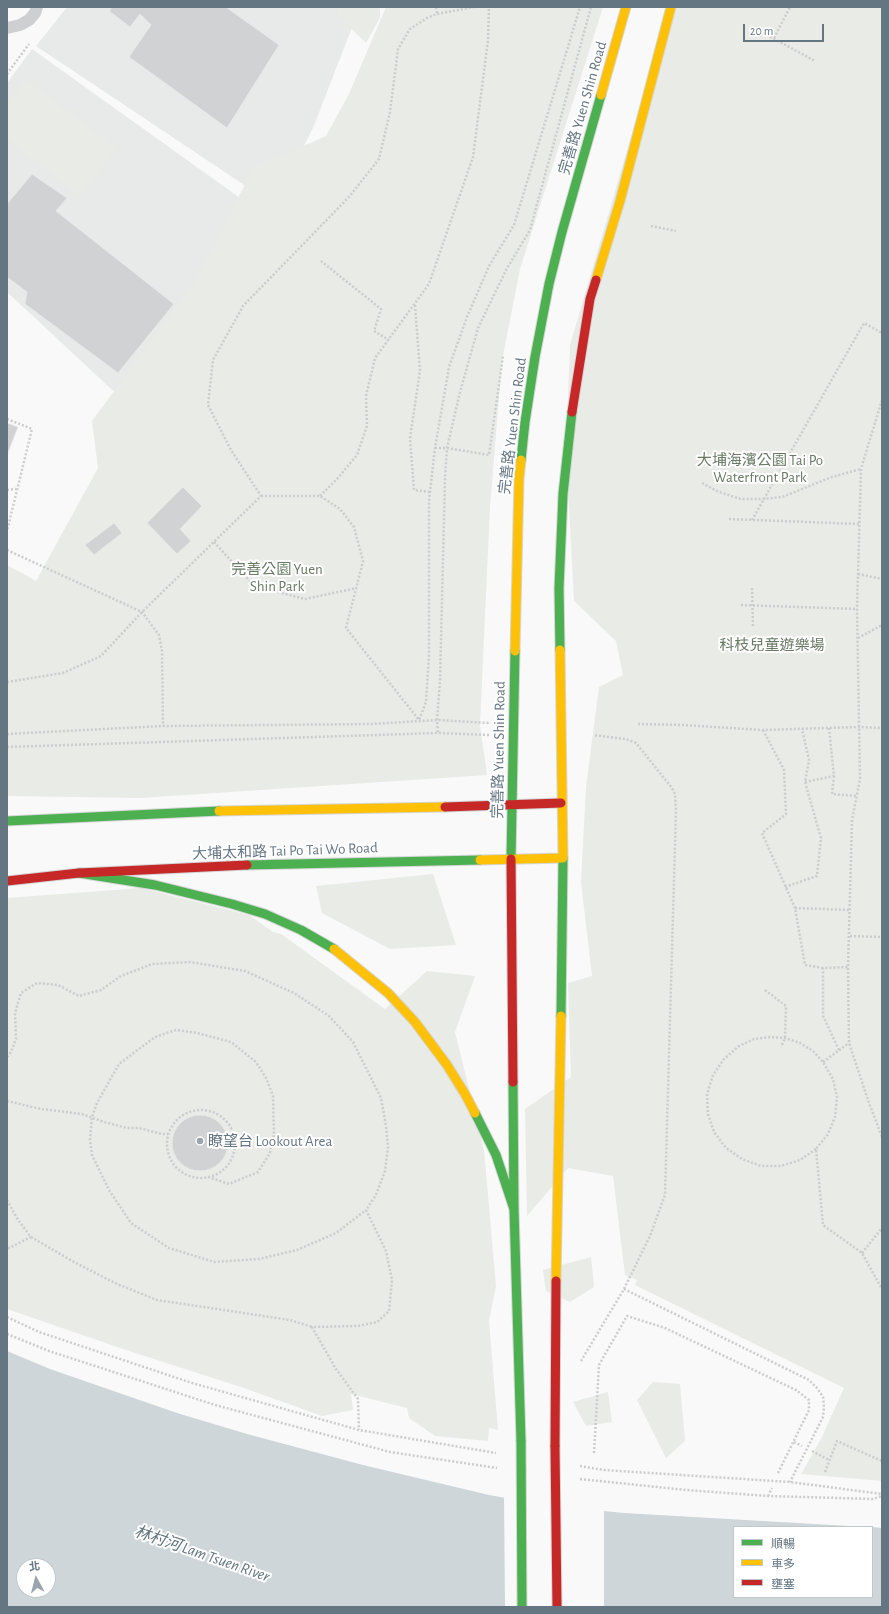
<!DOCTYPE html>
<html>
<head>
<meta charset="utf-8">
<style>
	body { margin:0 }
	#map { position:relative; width:889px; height:1614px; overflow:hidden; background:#f9f9f9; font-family:"Alegreya Sans","Noto Sans TC",sans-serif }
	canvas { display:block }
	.frame { position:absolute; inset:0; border:8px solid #657683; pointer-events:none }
	.legend { position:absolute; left:733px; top:1526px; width:140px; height:72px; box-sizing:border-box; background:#fff; border:1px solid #c1c8cd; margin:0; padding:5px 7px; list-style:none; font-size:12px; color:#657683 }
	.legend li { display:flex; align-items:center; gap:8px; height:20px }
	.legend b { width:20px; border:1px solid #c1c8cd }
	.north { position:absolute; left:16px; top:1558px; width:40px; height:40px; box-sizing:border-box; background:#fff; border:1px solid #c1c8cd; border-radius:50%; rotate:353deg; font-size:11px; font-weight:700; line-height:16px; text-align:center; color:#657683 }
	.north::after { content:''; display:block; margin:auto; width:14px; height:18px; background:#99a4ac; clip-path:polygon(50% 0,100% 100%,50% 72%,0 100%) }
	.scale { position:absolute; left:743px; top:24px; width:81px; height:18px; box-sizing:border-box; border:2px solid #657683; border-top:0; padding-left:5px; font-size:12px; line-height:14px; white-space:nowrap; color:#657683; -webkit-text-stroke:3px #fff; paint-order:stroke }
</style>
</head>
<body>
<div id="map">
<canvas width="889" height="1614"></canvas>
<div class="frame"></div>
<ul class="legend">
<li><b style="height:5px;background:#4caf50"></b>順暢</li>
<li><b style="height:5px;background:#ffc107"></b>車多</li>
<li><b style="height:5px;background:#c62828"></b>壅塞</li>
</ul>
<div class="north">北</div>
<div class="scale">20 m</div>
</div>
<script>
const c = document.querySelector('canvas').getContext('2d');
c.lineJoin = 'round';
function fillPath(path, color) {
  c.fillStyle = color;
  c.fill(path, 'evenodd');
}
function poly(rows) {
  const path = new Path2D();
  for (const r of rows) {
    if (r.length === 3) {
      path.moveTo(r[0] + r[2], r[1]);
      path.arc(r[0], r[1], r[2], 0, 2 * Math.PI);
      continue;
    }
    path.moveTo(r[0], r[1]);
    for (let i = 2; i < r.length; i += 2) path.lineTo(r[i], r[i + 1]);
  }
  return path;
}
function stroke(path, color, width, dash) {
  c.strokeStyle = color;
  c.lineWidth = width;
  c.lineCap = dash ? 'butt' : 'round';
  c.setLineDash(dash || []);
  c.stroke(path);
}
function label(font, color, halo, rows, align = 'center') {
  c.font = font + ' "Alegreya Sans","Noto Sans TC",sans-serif';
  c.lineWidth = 4;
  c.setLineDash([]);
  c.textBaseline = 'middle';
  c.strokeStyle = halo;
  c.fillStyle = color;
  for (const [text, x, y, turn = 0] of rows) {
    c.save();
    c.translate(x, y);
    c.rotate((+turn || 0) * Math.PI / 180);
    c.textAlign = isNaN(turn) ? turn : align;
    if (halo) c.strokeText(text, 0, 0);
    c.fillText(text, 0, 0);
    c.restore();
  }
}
const built = poly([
	[67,7,360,7,313,128,274,205,36,46],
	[32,49,268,218,138,414,7,292,7,83]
]);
const green = poly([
	[336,7,380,7,380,18,366,43,339,17],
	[386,7,603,7,520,269,502,361,490,507,480,725,487,775,140,798,7,796,7,565,36,581,98,468,92,421,195,281,254,167,326,136,349,94],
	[669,7,882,7,882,1481,801,1474,821,1439,844,1388,635,1285,637,1280,625,1275,613,1176,568,1168,527,1216,525,1109,571,1077,568,983,592,976,581,882,586,787,599,687,623,675,616,641,574,601,566,450,570,345],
	[26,79,117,149,80,196,7,139,7,104],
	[433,874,456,945,390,949,322,913,316,886],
	[141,888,249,915,273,932,281,934,385,1009,427,971,475,976,455,1032,484,1150,496,1286,489,1321,498,1430,489,1428,488,1441,435,1436,409,1418,407,1408,351,1394,353,1410,322,1416,244,1388,126,1350,7,1309,7,898],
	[591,1257,594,1287,570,1302,546,1291,543,1270],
	[653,1382,680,1384,685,1441,666,1458,637,1400],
	[608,1392,612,1422,586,1426,573,1402]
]);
const water = poly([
	[7,1351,50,1369,177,1413,247,1434,363,1465,489,1495,545,1505,624,1513,867,1527,734,1527,734,1597,872,1597,872,1527,882,1528,882,1607,7,1607],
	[24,1566,48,1566,48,1590,24,1590]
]);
const pier = poly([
	[504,1496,545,1503,604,1509,604,1607,505,1607]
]);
const building = poly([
	[112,7,226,7,279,45,227,128,129,57,151,25,140,14,130,27,109,11,112,7],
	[32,174,67,198,56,211,174,304,118,373,25,304,27,292,7,277,7,204,32,174],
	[7,423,18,427,7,455,7,423],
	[183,487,202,506,180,529,191,541,177,554,147,523,183,487],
	[114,523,122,533,94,555,85,545,114,523],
	[200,1143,28]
]);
const path = poly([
	[436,7,437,14],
	[756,29,815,61],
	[774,38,790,7],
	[7,74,29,44],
	[651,226,676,231],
	[321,261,381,309,374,331,389,340],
	[415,305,420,371,410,438,414,490,430,492],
	[882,400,861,469,857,609,860,779,852,820,848,967,849,1043,869,1103,882,1137],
	[7,419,32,429,7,531],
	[435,448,447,448,489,455,503,356],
	[702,483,719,492,741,499,764,499,782,497,832,477,861,469],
	[7,490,16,489],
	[261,496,320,496,340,509,354,527,363,561,346,628,419,720,426,702,429,656,429,501,435,448,449,367,467,317,489,266,514,225,580,7],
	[320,496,338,478,357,455,367,426,366,396,375,358,429,284,473,157,488,40,489,7],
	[729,519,859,524],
	[752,520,864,323,882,333],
	[214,542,254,586,305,599,357,588],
	[7,550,142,612,159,635,162,651,163,726],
	[858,574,882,579],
	[752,588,753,628],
	[741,605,857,609],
	[858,638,882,625],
	[7,682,63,673,101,656,142,612,261,496,231,450,208,405,213,360,243,306,349,197,379,159,390,112,398,49,410,29,427,18,437,14,474,7],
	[638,724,683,725,763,730,859,727,882,728],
	[763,730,784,770,786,814,762,833,795,908],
	[7,734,163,726,372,724,437,720,489,723],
	[489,735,438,733,437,720,440,681,445,478,447,448,460,392,478,328,506,270,530,230,591,7],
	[7,747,438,733],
	[834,776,832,794,857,796],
	[805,782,834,776,829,728],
	[785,887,817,876,821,838,805,782,809,760,802,729],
	[850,936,882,937],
	[823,968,805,965,795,908,850,910],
	[765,990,786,1006,785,1038,781,1047],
	[839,1050,823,1016,823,968,848,967],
	[7,1057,11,1052,16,1039,15,1013,21,993,37,983,58,985,79,996,101,990,121,976,152,964,190,962,245,971,294,993,329,1016,353,1042,381,1098,386,1126,388,1147,385,1171,376,1195,366,1210,386,1251,392,1280,389,1311,377,1322,358,1326,312,1327,336,1369,358,1399,359,1430],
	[823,1062,849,1043],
	[7,1101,41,1109,82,1114,104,1122,127,1128,139,1128,162,1134,168,1134],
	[201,1144,34],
	[816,1149,800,1160,781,1166,761,1166,742,1159,726,1148,714,1132,708,1114,707,1094,713,1075,724,1059,739,1046,754,1039,770,1037,785,1038,800,1043,813,1051,823,1062,833,1079,837,1097,835,1117,828,1134,816,1149,823,1225,862,1253,882,1289],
	[208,1177,229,1184,258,1172,270,1153,274,1134,273,1096,266,1078,256,1062,231,1042,197,1033,176,1030,155,1037,119,1064,97,1103,92,1117,90,1140,92,1155,109,1190,131,1223,169,1248,214,1262,259,1259,297,1250,336,1233,366,1210],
	[7,1200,18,1220,31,1237,7,1249],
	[31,1237,74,1262,117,1284,157,1300,290,1320,312,1327],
	[862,1253,882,1228],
	[624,1289,809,1380,817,1388,823,1397,824,1407,823,1417,790,1482],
	[7,1317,39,1332,192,1383,359,1430,496,1453],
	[7,1334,49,1351,215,1405,390,1452,497,1468],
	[581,1361,624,1289,650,1236,665,1195,676,810,675,794,672,788,636,743,626,739,593,735],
	[794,1442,802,1446],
	[812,1451,829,1460],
	[594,1453,599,1365,627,1316,665,1328,796,1390,809,1400,809,1410,778,1473],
	[580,1466,604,1470,790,1482,882,1494],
	[825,1472,837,1441,882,1461],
	[580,1479,686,1490,768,1496,873,1499,882,1496],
	[768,1496,772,1488]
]);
const lane = poly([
	[7,28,20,25,29,20,35,13,37,7]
]);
const fast = poly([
	[521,460,525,422,535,357,549,284,562,232,601,95],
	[560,650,559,588,563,494,572,412],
	[7,821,219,811],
	[511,859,515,651],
	[247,865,480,860],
	[79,873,155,885,232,904,265,914,301,930,334,949],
	[561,1016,563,858],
	[513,1082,514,1209,521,1441],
	[475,1113,496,1155,514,1209]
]);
const slow = poly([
	[601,95,626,7],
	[596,280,620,201,671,7],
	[515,651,519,479,521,460],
	[219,811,445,807],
	[480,860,563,858,560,650],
	[334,949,388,993,415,1022,447,1065,465,1094,475,1113],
	[556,1281,561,1016]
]);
const jam = poly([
	[572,412,590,299,596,280],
	[445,807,561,803],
	[511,859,513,1082],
	[7,881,79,873,247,865],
	[555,1447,556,1281]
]);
const fastBridge = poly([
	[521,1441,522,1607]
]);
const jamBridge = poly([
	[555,1447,557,1607]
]);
const markers = [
	[200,1141,4,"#99a4ac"]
];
const streetNames = [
	["完善路 Yuen Shin Road",583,108,-74],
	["完善路 Yuen Shin Road",513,426,-83],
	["完善路 Yuen Shin Road",499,750,-89],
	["大埔太和路 Tai Po Tai Wo Road",285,851,-2]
];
const parkNames = [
	["大埔海濱公園 Tai Po",760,460],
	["Waterfront Park",760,477],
	["完善公園 Yuen",277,569],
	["Shin Park",277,586],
	["科枝兒童遊樂場",772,645]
];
const poiNames = [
	["瞭望台 Lookout Area",208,1141]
];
const waterNames = [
	["林村河 Lam Tsuen River",202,1554,19]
];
fillPath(built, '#e8e9e9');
fillPath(green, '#e8ebe6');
fillPath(water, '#ced6d9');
fillPath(pier, '#f9f9f9');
fillPath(building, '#d0d2d3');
stroke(building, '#e8e8e8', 1);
stroke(fast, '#d5d6d7', 11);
stroke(slow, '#d5d6d7', 11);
stroke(jam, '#d5d6d7', 11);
stroke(path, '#cbcccd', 2.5, [2, 2]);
stroke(lane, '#cecfd0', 12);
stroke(fast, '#4caf50', 9);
stroke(slow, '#ffc107', 9);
stroke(jam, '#c62828', 9);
stroke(fastBridge, '#d5d6d6', 11, []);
stroke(jamBridge, '#d5d6d6', 11, []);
stroke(fastBridge, '#4caf50', 9);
stroke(jamBridge, '#c62828', 9);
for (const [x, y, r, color] of markers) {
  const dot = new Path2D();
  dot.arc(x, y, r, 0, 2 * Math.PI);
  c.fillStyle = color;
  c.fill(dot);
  stroke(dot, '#fff', 1.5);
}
label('15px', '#657683', '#fff', streetNames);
label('15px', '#687a64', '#fff', parkNames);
label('15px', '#657683', '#fff', poiNames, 'left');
label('italic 16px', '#60757c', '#fff', waterNames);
</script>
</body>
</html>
